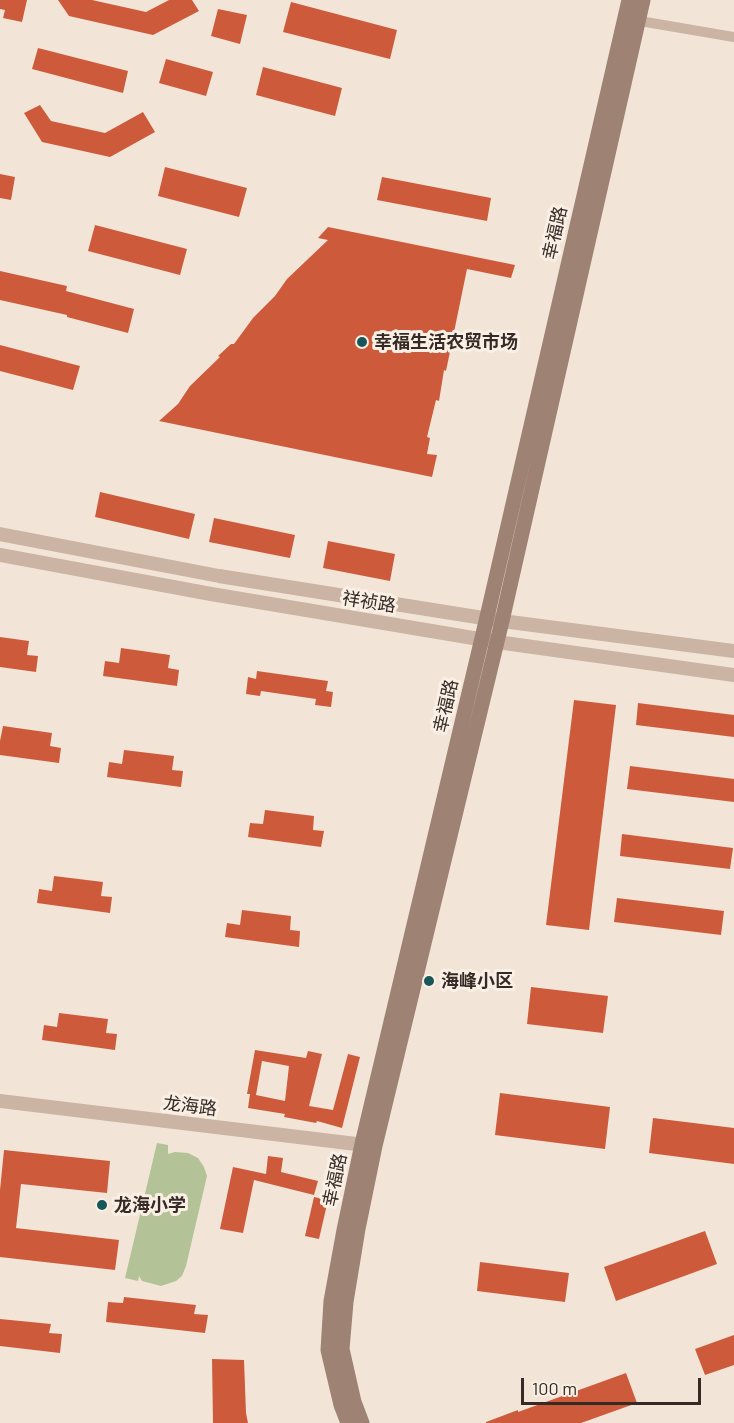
<!DOCTYPE html>
<html>
<head>
<meta charset="utf-8">
<style>
	body { margin:0 }
	#map { position:relative; width:734px; height:1423px; overflow:hidden; background:#f2e5d7; font-family:Barlow,sans-serif }
	canvas { display:block }
	.scale { position:absolute; left:521px; top:1378px; width:180px; height:27px; box-sizing:border-box; border:3px solid #352a25; border-top:0; padding-left:8px; font-size:18px; line-height:21px; white-space:nowrap; color:#352a25; -webkit-text-stroke:4px #faefe4; paint-order:stroke }
</style>
</head>
<body>
<div id="map">
<canvas width="734" height="1423"></canvas>
<div class="scale">100 m</div>
</div>
<script>
const c = document.querySelector('canvas').getContext('2d');
c.lineJoin = 'round';
function fillPath(path, color) {
  c.fillStyle = color;
  c.fill(path, 'evenodd');
}
function poly(rows) {
  const path = new Path2D();
  for (const r of rows) {
    path.moveTo(r[0], r[1]);
    for (let i = 2; i < r.length; i += 2) path.lineTo(r[i], r[i + 1]);
  }
  return path;
}
function stroke(path, color, width, dash) {
  c.strokeStyle = color;
  c.lineWidth = width;
  c.lineCap = dash ? 'butt' : 'round';
  c.setLineDash(dash || []);
  c.stroke(path);
}
function label(font, color, halo, rows, align = 'center') {
  c.font = font + ' Barlow,"Noto Sans SC",sans-serif';
  c.lineWidth = 6;
  c.setLineDash([]);
  c.textBaseline = 'middle';
  c.strokeStyle = halo;
  c.fillStyle = color;
  for (const [text, x, y, turn = 0] of rows) {
    c.save();
    c.translate(x, y);
    c.rotate((+turn || 0) * Math.PI / 180);
    c.textAlign = isNaN(turn) ? turn : align;
    if (halo) c.strokeText(text, 0, 0);
    c.fillText(text, 0, 0);
    c.restore();
  }
}
const green = poly([
	[157,1143,168,1145,168,1154,175,1152,188,1153,198,1158,204,1167,207,1176,186,1266,182,1276,176,1281,161,1286,142,1281,139,1276,138,1281,125,1278]
]);
const building = poly([
	[0,0,27,0,22,22,3,18,5,10,0,9],
	[58,0,92,0,146,12,169,0,192,0,199,11,153,35,69,16],
	[291,2,397,30,390,59,283,32],
	[218,9,247,15,240,44,211,36],
	[38,48,128,71,123,93,32,69],
	[166,59,213,72,206,96,159,83],
	[263,67,342,88,335,116,256,95],
	[40,105,51,121,105,133,143,112,155,132,110,157,42,142,24,113],
	[165,167,247,188,239,217,158,196],
	[0,174,15,177,11,200,0,198],
	[382,177,491,198,487,221,377,200],
	[95,225,187,249,180,275,88,251],
	[328,227,515,265,511,278,467,269,446,371,444,370,439,401,436,400,427,437,430,438,427,454,437,455,432,477,159,421,178,404,190,386,220,357,218,356,231,344,234,344,253,318,275,296,287,279,328,240,318,238],
	[0,271,67,286,66,291,134,309,128,333,67,317,67,315,0,300],
	[0,345,80,366,73,390,0,371],
	[100,492,195,514,189,539,95,517],
	[214,518,295,535,290,558,209,542],
	[328,541,395,554,390,581,323,568],
	[0,637,29,641,27,655,38,656,36,672,0,667],
	[121,648,170,655,168,668,179,670,177,686,103,676,105,661,119,663],
	[257,671,328,681,326,691,333,692,331,707,315,705,316,699,261,691,260,696,246,694,248,677,256,679],
	[574,700,616,705,589,930,546,925],
	[638,703,734,715,734,737,636,725],
	[3,726,52,733,50,746,61,748,59,763,0,755,0,741],
	[124,750,174,756,172,770,183,771,181,787,107,777,109,762,122,764],
	[630,766,734,779,734,802,627,789],
	[265,810,314,816,313,830,324,831,321,847,248,837,250,823,263,824],
	[622,834,733,848,730,869,620,856],
	[54,876,103,882,101,896,112,897,110,913,37,903,39,889,52,891],
	[617,898,724,911,721,935,614,922],
	[242,910,291,916,290,930,300,931,299,947,225,937,227,923,240,925],
	[531,987,608,996,603,1033,527,1024],
	[59,1013,108,1019,106,1033,117,1034,115,1050,42,1040,44,1025,57,1027],
	[255,1050,306,1058,308,1051,322,1054,309,1106,333,1110,348,1054,360,1057,342,1128,317,1121,316,1123,284,1117,285,1114,248,1108,250,1094,247,1094],
	[262,1061,289,1066,285,1101,256,1095],
	[500,1093,610,1107,605,1149,495,1135],
	[653,1118,734,1128,734,1164,649,1153],
	[4,1150,110,1161,107,1193,21,1184,16,1228,119,1240,115,1270,0,1257,0,1190],
	[268,1156,283,1158,281,1172,318,1181,314,1195,254,1180,243,1233,220,1229,233,1167,266,1174],
	[314,1197,328,1200,319,1239,305,1236],
	[705,1231,717,1264,616,1301,604,1267],
	[480,1262,569,1273,565,1302,477,1291],
	[124,1297,196,1305,194,1314,208,1315,205,1333,106,1322,108,1302,123,1303],
	[0,1319,51,1324,49,1333,62,1334,60,1353,0,1346],
	[734,1335,734,1365,705,1375,695,1349],
	[212,1359,244,1360,246,1413,248,1423,213,1423],
	[626,1373,637,1403,581,1423,486,1423,486,1422,518,1410,518,1412]
]);
const minor = poly([
	[634,20,734,37]
]);
const tertiary = poly([
	[0,534,219,576,502,621,734,651],
	[0,555,211,594,497,642,734,675],
	[0,1101,373,1146]
]);
const secondary = poly([
	[348,1423,341,1405,328,1350,331,1301,344,1230,362,1144,487,617,629,0],
	[362,1423,354,1402,342,1349,346,1302,358,1229,375,1146,502,621,643,0]
]);
const markers = [
	[362,342,6,"#195659"],
	[429,981,6,"#195659"],
	[102,1205,6,"#195659"]
];
const streetNames = [
	["幸福路",555,233,-77],
	["祥祯路",369,602,9],
	["幸福路",446,706,-77],
	["龙海路",190,1106,7],
	["幸福路",335,1180,-78]
];
const poiNames = [
	["幸福生活农贸市场",374,342],
	["海峰小区",441,981],
	["龙海小学",114,1205]
];
fillPath(green, '#b4c297');
fillPath(building, '#cd5b3b');
stroke(minor, '#cbb4a3', 10);
stroke(tertiary, '#cbb4a3', 14);
stroke(secondary, '#9e8274', 15);
for (const [x, y, r, color] of markers) {
  const dot = new Path2D();
  dot.arc(x, y, r, 0, 2 * Math.PI);
  c.fillStyle = color;
  c.fill(dot);
  stroke(dot, '#faefe4', 2);
}
label('18px', '#352a25', '#faefe4', streetNames);
label('bold 18px', '#352a25', '#faefe4', poiNames, 'left');
</script>
</body>
</html>
